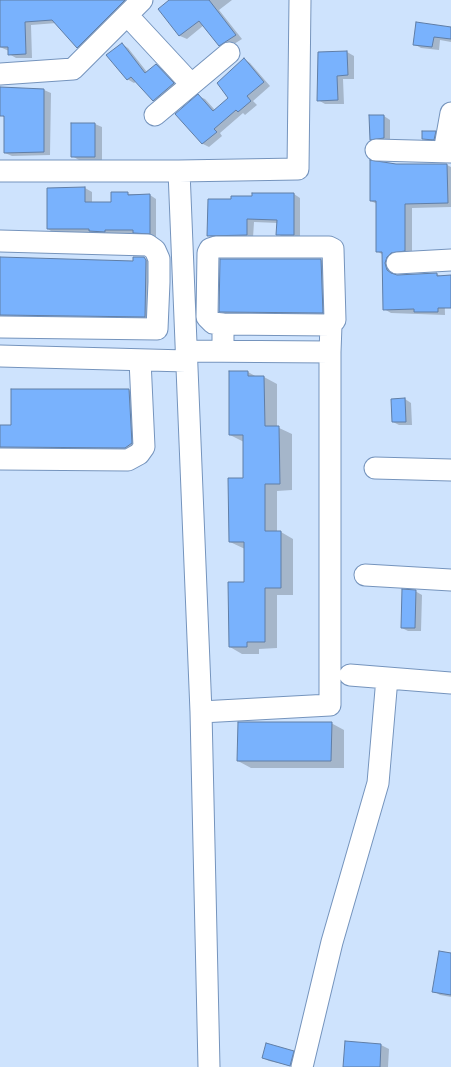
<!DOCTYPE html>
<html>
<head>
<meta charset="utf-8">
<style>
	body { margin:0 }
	canvas { display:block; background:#cee3fd }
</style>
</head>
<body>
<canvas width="451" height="1067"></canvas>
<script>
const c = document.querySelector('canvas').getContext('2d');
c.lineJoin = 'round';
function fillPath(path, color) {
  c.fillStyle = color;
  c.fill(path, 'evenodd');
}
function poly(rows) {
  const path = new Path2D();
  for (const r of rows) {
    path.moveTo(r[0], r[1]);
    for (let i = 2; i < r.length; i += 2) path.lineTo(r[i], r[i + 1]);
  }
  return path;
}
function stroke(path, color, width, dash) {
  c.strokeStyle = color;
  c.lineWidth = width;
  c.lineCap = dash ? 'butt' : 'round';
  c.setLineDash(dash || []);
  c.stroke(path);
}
const shadow = poly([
	[0,0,133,0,84,51,78,47,57,23,31,25,32,58,16,58,9,54,9,51,0,47],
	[171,0,232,0,219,10,242,39,226,49,220,45,204,25,187,39,180,36,159,9],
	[451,28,451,42,440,40,439,50,421,48,414,44],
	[122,44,128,48,147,72,156,65,162,69,180,88,160,104,153,100,137,81,134,83,127,79],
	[347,52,354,56,354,79,343,79,344,104,325,104,318,100,319,53],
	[244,59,250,63,270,86,253,101,257,105,245,115,243,113,220,133,222,136,209,147,203,144,177,114,198,96,205,99,215,110,230,98],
	[0,88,44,90,51,93,50,155,12,156,5,153,5,118,1,115],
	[384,116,390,120,390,142,377,143,371,140],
	[72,124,95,124,102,127,102,160,79,160,72,156],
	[435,132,438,134,437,141,423,139],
	[396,165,447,165,451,167,451,207,412,208,412,254,392,269,394,275,437,274,444,278,445,315,391,313,384,309,383,255,377,251,377,204,371,201],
	[85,188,92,192,92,203,112,203,112,193,150,195,156,199,156,237,140,236,136,233,111,233,111,235,97,235,94,233,54,233,48,229,48,189],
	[294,194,300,198,300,238,284,238,278,234,278,223,254,222,253,238,215,239,208,235,232,200],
	[0,258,134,262,144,258,157,265,157,323,0,327],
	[321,260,333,267,335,320,233,318,220,311],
	[248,372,257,377,264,377,277,384,277,427,292,434,292,490,277,491,277,532,281,532,293,539,293,595,277,595,277,648,259,649,259,654,242,654,230,647,245,583,245,549,230,542,244,479,244,442,230,435],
	[129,390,142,397,144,450,0,460,0,426,12,426],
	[405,399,411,403,412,425,399,425,393,422],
	[415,591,422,595,421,631,408,631,402,628],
	[331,723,344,730,344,768,251,768,238,761],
	[451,954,451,997,440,995,433,991],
	[346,1042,381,1045,389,1049,388,1067,344,1067],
	[293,1051,300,1055,297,1067,269,1061,263,1058]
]);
const building = poly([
	[0,0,125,0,77,48,52,20,25,22,26,54,8,55,8,47,0,47,0,0],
	[169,0,209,0,236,35,219,46,199,21,179,36,158,9,169,0],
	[416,22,451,27,451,39,434,37,432,47,413,45,416,22],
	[122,43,145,73,156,64,174,83,153,101,131,77,127,80,106,55,122,43],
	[347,51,348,75,337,76,338,100,317,101,318,52,347,51],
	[244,58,264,82,247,96,251,101,238,112,236,110,214,129,217,132,202,144,175,114,198,94,213,111,228,98,217,83,244,58],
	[0,87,44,89,44,152,4,153,4,116,0,116,0,87],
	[369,115,384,115,384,138,370,140,369,115],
	[71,123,95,123,95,157,71,157,71,123],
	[422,131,436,131,434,140,422,139,422,131],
	[370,160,396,164,447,164,448,203,405,204,405,251,391,253,387,257,385,263,387,270,391,273,397,275,437,273,437,276,451,275,451,308,438,308,438,312,414,312,414,309,383,310,382,252,376,252,376,201,370,201,370,160],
	[85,187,85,202,111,202,111,192,128,192,128,195,150,194,150,234,133,233,133,230,105,230,105,232,89,231,89,229,47,229,47,188,85,187],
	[252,193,294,193,294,235,276,235,277,220,247,219,247,235,207,236,208,199,231,199,231,196,252,196,252,193],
	[0,257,133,261,133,257,144,257,146,260,145,317,0,315,0,257],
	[220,259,321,259,323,313,219,312,220,259],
	[229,371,248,371,248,376,264,376,265,426,279,426,280,484,265,484,265,531,281,531,281,588,265,588,265,642,247,642,247,647,229,647,228,582,244,582,244,542,229,542,228,478,243,478,243,435,229,435,229,371],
	[11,389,129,389,132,443,125,448,0,447,0,425,11,425,11,389],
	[405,398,406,422,392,422,391,399,405,398],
	[402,589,416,590,415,628,401,628,402,589],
	[238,722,332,722,331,761,237,761,238,722],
	[439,951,451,953,451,995,432,992,439,951],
	[345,1041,381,1044,380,1067,343,1067,345,1041],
	[266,1043,294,1051,290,1066,262,1058,266,1043]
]);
const minor = poly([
	[127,15,191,84],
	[0,74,73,69,142,0],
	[155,115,229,53],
	[376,150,451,152],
	[444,152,451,113],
	[0,171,179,171],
	[0,241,148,245,155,250,159,259,159,282,157,329,0,327],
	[397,263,451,260],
	[223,324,331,325],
	[186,351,330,352,330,705,201,712],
	[223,351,223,324,213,323,207,317,208,253,210,249,216,247,329,247,333,249,335,320,331,325,330,352],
	[0,356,186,361],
	[0,459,128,460,139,454,144,447,140,360],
	[375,468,451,470],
	[365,575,451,580],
	[350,675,451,683],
	[209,1067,201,712,179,171,298,169,300,0],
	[302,1067,332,942,378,783,387,678]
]);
fillPath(shadow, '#0003');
fillPath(building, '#79b2fd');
stroke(building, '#607ea6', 1);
stroke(minor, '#7594bd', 23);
stroke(minor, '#fff', 21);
</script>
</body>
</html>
